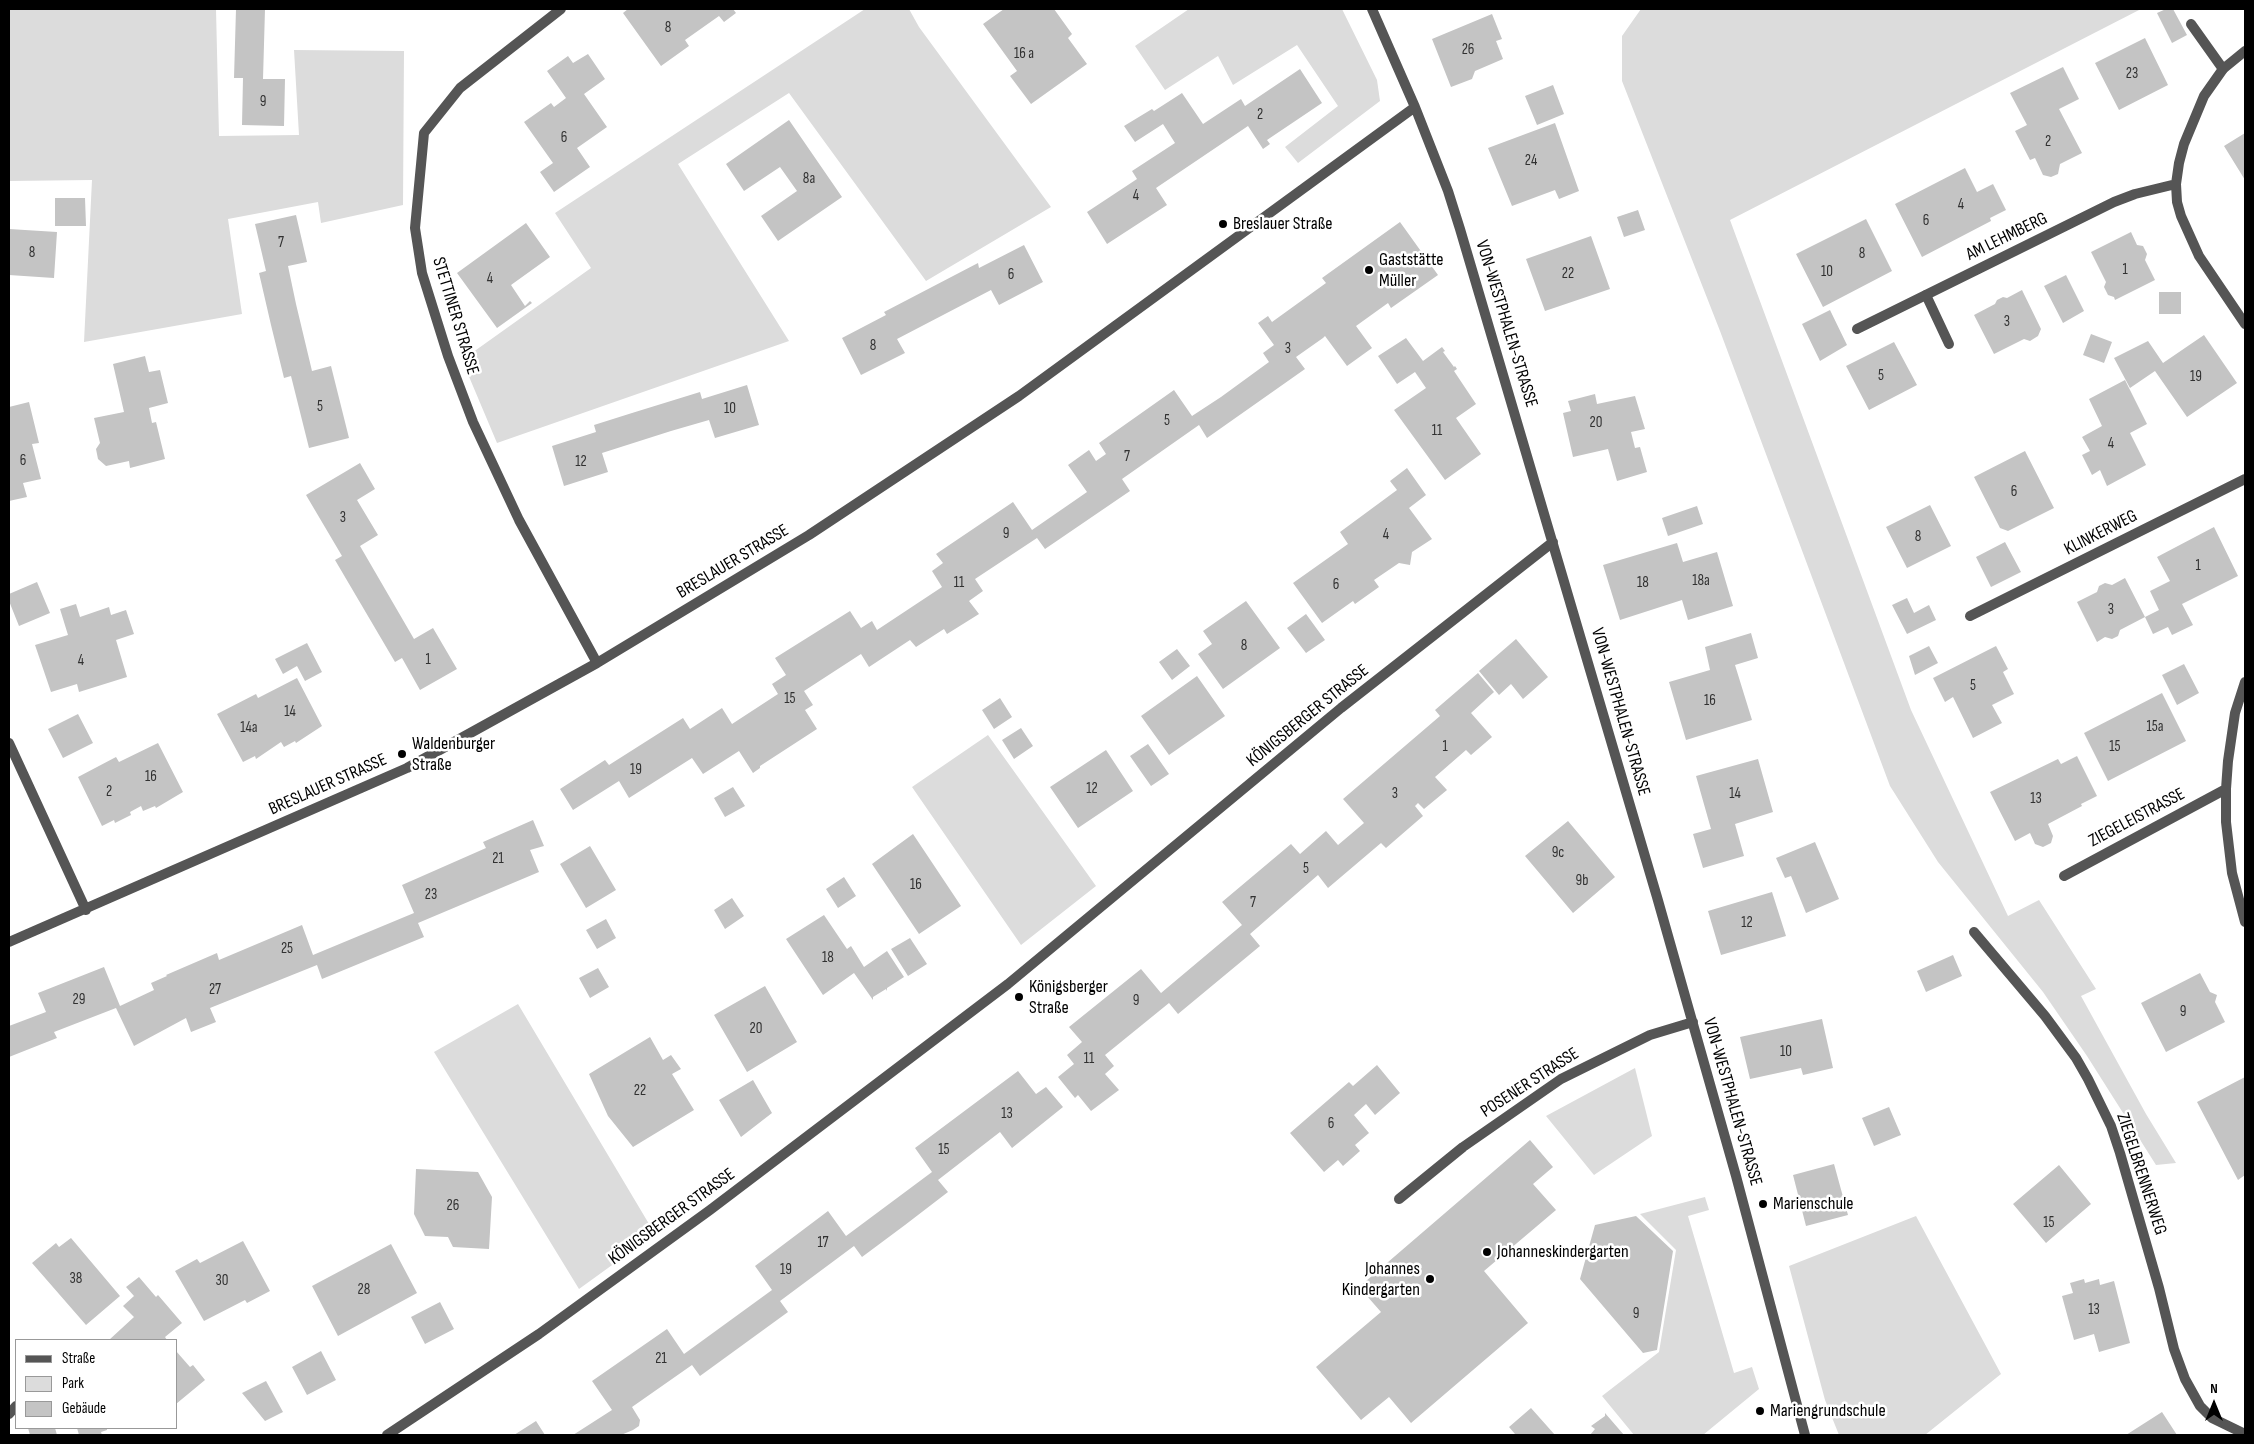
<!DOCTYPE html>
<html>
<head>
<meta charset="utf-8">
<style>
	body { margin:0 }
	#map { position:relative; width:2254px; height:1444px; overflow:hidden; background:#fff; font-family:"Sofia Sans Condensed",sans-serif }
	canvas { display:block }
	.frame { position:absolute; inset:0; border:10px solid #000; pointer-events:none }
	.legend { position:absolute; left:15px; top:1339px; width:162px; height:90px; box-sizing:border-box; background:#fff; border:1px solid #999; margin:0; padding:6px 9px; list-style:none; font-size:15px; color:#000 }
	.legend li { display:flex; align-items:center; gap:10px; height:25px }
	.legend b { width:25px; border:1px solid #999 }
	.north { position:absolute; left:2189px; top:1379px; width:50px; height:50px; -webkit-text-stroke:4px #fff; paint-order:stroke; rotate:0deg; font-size:14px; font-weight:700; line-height:20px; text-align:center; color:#000 }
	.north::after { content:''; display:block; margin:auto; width:18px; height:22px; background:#000; clip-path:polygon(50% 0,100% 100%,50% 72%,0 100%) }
</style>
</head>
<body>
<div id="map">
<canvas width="2254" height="1444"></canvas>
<div class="frame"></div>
<ul class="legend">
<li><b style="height:6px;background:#555"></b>Straße</li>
<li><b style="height:14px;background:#dcdcdc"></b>Park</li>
<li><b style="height:14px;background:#c4c4c4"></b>Gebäude</li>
</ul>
<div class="north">N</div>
</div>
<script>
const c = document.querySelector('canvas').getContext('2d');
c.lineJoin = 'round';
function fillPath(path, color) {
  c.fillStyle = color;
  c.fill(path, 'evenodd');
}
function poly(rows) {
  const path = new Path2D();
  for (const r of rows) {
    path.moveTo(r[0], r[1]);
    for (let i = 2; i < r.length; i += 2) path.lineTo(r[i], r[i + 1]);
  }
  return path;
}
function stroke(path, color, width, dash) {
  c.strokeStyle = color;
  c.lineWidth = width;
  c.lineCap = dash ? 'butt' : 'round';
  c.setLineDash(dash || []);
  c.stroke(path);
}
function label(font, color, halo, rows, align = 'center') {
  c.font = font + ' "Sofia Sans Condensed",sans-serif';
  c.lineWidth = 5;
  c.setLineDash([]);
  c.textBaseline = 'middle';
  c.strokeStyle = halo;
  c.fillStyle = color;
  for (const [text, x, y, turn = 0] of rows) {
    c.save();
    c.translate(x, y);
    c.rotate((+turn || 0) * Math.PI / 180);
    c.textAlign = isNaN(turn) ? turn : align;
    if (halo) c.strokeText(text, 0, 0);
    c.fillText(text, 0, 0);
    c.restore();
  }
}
const green = poly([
	[216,9,219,136,299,135,294,50,404,51,403,205,321,223,318,202,228,219,242,314,84,342,92,180,9,181,9,10],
	[865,9,909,9,919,27,1051,207,926,281,789,93,678,164,789,341,497,443,462,360,591,268,555,213],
	[1189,9,1342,9,1377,80,1380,101,1298,163,1285,147,1338,106,1297,45,1233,85,1218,56,1165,90,1135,46],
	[1641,9,2141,9,1730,220,1911,710,2008,916,2039,900,2096,989,2081,996,2146,1114,2176,1163,2156,1165,2087,1056,2043,992,1938,862,1890,786,1720,331,1622,81,1622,36],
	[988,735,1096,886,1021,945,912,787],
	[518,1004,655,1234,579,1289,434,1052],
	[1635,1068,1652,1136,1594,1175,1546,1116],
	[1705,1197,1709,1210,1688,1216,1734,1373,1752,1367,1759,1389,1703,1435,1634,1435,1602,1396,1659,1352,1676,1250,1640,1214],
	[1916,1216,2001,1374,1925,1435,1839,1435,1825,1400,1789,1266]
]);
const building = poly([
	[236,9,265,9,263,79,285,79,284,126,242,125,243,78,234,78],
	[628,9,733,9,736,13,724,22,719,16,685,40,689,46,661,66,623,13],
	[1004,9,1054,9,1072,34,1068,38,1087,64,1031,104,1010,76,1017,71,983,24],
	[2166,9,2173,9,2187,35,2172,43,2157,13],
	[1492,14,1502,39,1496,41,1503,59,1475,71,1472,79,1451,87,1432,39],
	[2145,38,2168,85,2119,110,2095,63],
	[588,54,605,79,584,94,607,127,577,148,590,167,554,192,540,172,553,163,524,122,551,103,554,107,566,98,547,71,568,56,573,63],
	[2063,67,2079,99,2059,109,2082,153,2060,164,2058,174,2051,177,2043,175,2035,158,2030,160,2015,131,2027,125,2010,93],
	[1300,69,1322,103,1267,140,1270,144,1263,149,1248,126,1156,188,1167,205,1107,244,1087,212,1137,179,1132,171,1175,143,1163,124,1135,142,1124,126,1152,109,1154,111,1182,93,1203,124,1241,99,1245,106],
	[1553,85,1564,114,1537,125,1525,96],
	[789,120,842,197,778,241,761,216,797,191,780,167,744,191,726,164],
	[1555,123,1579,191,1559,199,1555,190,1512,206,1488,148],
	[2245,133,2245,180,2224,146],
	[1965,168,1977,192,1993,184,2006,210,1990,218,1991,221,1922,257,1895,204],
	[55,198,85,198,86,226,55,226],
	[1638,210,1645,230,1624,237,1617,217],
	[296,215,307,262,288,266,296,304,312,371,331,366,349,438,309,448,291,376,284,378,271,325,259,273,266,271,255,224],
	[1866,219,1892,271,1823,307,1796,254],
	[1400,222,1438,275,1391,308,1388,303,1356,326,1372,348,1347,366,1325,336,1323,338,1296,357,1305,369,1207,438,1199,425,1122,479,1130,491,1045,549,1037,538,975,579,983,591,969,601,979,614,947,634,944,629,916,647,910,640,869,667,861,654,804,691,813,705,805,710,817,729,760,766,760,768,753,773,739,751,703,774,692,758,629,798,619,781,573,810,560,789,605,760,609,765,683,718,690,729,722,708,732,724,778,694,772,684,786,675,775,658,850,611,861,628,872,621,877,630,942,587,932,571,943,563,936,554,1013,502,1032,530,1074,501,1087,492,1068,465,1089,450,1096,461,1106,454,1099,443,1174,390,1192,416,1221,397,1269,362,1263,353,1274,345,1258,323,1268,316,1272,322,1326,283,1322,278],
	[526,223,550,257,511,285,525,306,530,301,532,303,497,328,457,273],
	[9,229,57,232,54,278,9,275],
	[2131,232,2137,245,2143,246,2147,254,2145,260,2155,280,2115,300,2114,297,2108,295,2104,287,2106,282,2091,252],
	[1591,236,1610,289,1545,311,1526,259],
	[1024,245,1043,282,999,305,991,290,897,339,905,353,861,375,842,338,886,315,884,312,978,263,979,268],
	[2066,275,2084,311,2063,323,2044,286],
	[2022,290,2041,329,2038,336,2030,341,2024,339,1994,354,1974,315,1995,304,1997,300,2003,297,2007,298],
	[2159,292,2181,292,2181,314,2159,314],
	[1830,310,1847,345,1820,361,1802,324],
	[2091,334,2112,342,2104,363,2083,355],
	[2204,335,2237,383,2187,417,2155,371,2130,388,2114,358,2148,341,2163,363],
	[1406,338,1423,361,1442,347,1445,351,1443,352,1454,367,1455,366,1457,369,1454,371,1476,404,1456,418,1481,454,1445,480,1394,410,1426,388,1415,372,1397,384,1378,356],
	[1894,342,1917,385,1869,410,1846,366],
	[145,356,149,372,160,370,168,403,149,408,152,423,156,422,165,459,130,468,129,461,106,466,98,459,96,449,100,443,94,418,124,412,113,364],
	[2125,380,2147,424,2130,433,2146,465,2107,486,2100,470,2092,475,2082,455,2090,451,2082,437,2102,426,2089,399],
	[747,385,759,425,715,438,709,420,671,431,602,453,608,472,564,486,552,446,596,432,594,425,632,413,700,392,702,399],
	[1595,394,1597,404,1635,396,1645,429,1631,432,1635,448,1640,447,1647,472,1617,481,1608,449,1573,457,1563,413,1571,411,1568,401],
	[29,402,39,443,32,444,41,479,23,483,27,497,9,501,9,407],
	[2025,451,2054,508,2008,531,2000,528,1974,477],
	[360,463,375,489,357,500,378,535,360,546,414,639,433,628,457,669,420,690,402,658,395,662,335,560,342,556,306,495],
	[1407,468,1426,495,1409,508,1432,539,1412,552,1410,565,1399,563,1374,580,1379,587,1355,604,1353,601,1322,623,1293,583,1348,544,1340,532,1397,490,1390,481],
	[1930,505,1951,546,1907,568,1886,527],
	[1697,506,1703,524,1668,536,1662,518],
	[2214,527,2238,576,2182,604,2193,625,2172,635,2168,627,2153,634,2145,617,2159,610,2150,591,2170,581,2157,557],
	[2005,542,2021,572,1991,587,1976,557],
	[1677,543,1683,562,1717,552,1733,606,1688,620,1682,600,1620,620,1603,565],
	[2125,578,2145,617,2120,630,2118,636,2112,639,2105,637,2097,642,2077,602,2097,592,2099,586,2105,583,2112,585],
	[37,582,50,613,19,626,9,601,9,594],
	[1907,598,1914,613,1929,605,1936,620,1907,634,1892,605],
	[1246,601,1280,648,1223,689,1198,654,1212,644,1203,631],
	[76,604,80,617,109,607,111,615,126,610,134,634,116,640,127,677,79,692,77,684,51,692,35,645,68,635,60,609],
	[1306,614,1325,640,1306,653,1287,628],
	[1751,633,1758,658,1735,665,1752,720,1686,740,1669,682,1710,670,1705,647],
	[1516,639,1548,677,1523,699,1511,684,1499,695,1479,671],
	[307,643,322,672,305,681,297,666,283,674,275,659],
	[1929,646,1938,663,1915,675,1909,656],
	[1996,646,2008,669,2003,672,2014,694,1992,705,2002,723,1973,738,1953,697,1945,702,1933,678],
	[1177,649,1190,666,1172,680,1159,662],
	[2184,664,2199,693,2177,705,2162,675],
	[1478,673,1494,692,1471,713,1492,737,1471,755,1466,750,1435,777,1447,790,1424,809,1418,803,1415,806,1423,816,1386,848,1381,843,1328,888,1318,875,1250,934,1260,946,1178,1014,1169,1003,1105,1055,1114,1066,1105,1074,1119,1090,1091,1111,1078,1095,1075,1098,1058,1077,1074,1064,1067,1055,1082,1042,1069,1027,1141,969,1161,993,1242,925,1222,902,1291,844,1300,854,1326,831,1338,845,1364,823,1343,799,1440,716,1435,710],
	[1197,676,1225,716,1169,755,1141,716],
	[297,678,322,726,296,743,295,741,284,747,281,742,256,759,255,756,243,762,217,714,256,694,258,698],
	[2162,693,2186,741,2108,781,2084,733],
	[1000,698,1012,717,994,729,982,710],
	[78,714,93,743,63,758,48,729],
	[1021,728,1033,746,1014,759,1002,740],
	[158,743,183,792,156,808,155,806,143,811,141,806,130,812,131,815,115,823,114,820,102,826,78,777,116,757,119,762],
	[1148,744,1169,774,1151,786,1130,756],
	[1106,750,1133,791,1078,828,1050,787],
	[2077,756,2097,796,2081,804,2082,806,2048,824,2053,836,2051,843,2043,847,2035,844,2030,833,2015,841,1990,792,2058,759,2061,764],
	[1758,759,1773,812,1735,824,1744,856,1703,868,1693,834,1711,829,1696,776],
	[733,787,745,806,725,817,714,798],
	[533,820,544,846,530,850,539,872,418,923,424,937,322,979,317,965,210,1008,216,1022,191,1032,186,1018,134,1046,116,1008,54,1032,57,1038,9,1057,9,1026,46,1012,38,993,104,967,120,1006,154,990,151,983,167,976,166,975,217,953,219,960,302,925,313,955,414,913,402,885,486,848,483,842],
	[1568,821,1615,877,1573,913,1525,856],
	[913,834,961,906,919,934,872,864],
	[1815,842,1839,899,1806,913,1791,876,1785,878,1776,858],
	[590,846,616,890,586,908,560,864],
	[844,877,856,896,838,908,826,889],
	[1772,892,1786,936,1721,955,1708,911],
	[732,898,744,916,725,929,714,910],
	[824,915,847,949,851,946,864,967,887,951,904,977,887,988,887,991,886,989,873,997,873,1000,854,973,823,995,786,939],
	[606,919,616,938,597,949,586,930],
	[910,938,927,964,908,976,891,949],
	[1953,955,1962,976,1926,992,1917,971],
	[598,968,609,987,590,998,579,978],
	[2200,973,2210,992,2217,995,2215,1002,2225,1022,2166,1052,2141,1003],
	[765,986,797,1042,747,1072,714,1015],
	[1822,1019,1833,1068,1803,1075,1801,1068,1750,1079,1740,1037],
	[650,1037,663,1060,671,1055,681,1069,672,1074,694,1110,633,1147,608,1116,589,1074],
	[1377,1065,1400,1093,1375,1115,1366,1104,1354,1115,1369,1133,1355,1145,1360,1151,1343,1166,1338,1160,1324,1172,1290,1133,1349,1082,1353,1086],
	[1018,1071,1036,1094,1046,1087,1063,1107,1012,1148,1000,1132,938,1180,948,1192,905,1225,862,1257,854,1246,780,1301,788,1312,700,1376,692,1365,632,1407,640,1420,639,1426,633,1430,621,1435,573,1435,612,1410,592,1381,667,1329,684,1354,772,1290,755,1266,828,1211,846,1236,932,1172,915,1148],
	[2245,1077,2245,1175,2238,1180,2197,1102],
	[753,1080,772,1113,741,1137,719,1100],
	[1889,1107,1901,1135,1874,1146,1862,1118],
	[1530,1140,1553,1167,1533,1184,1556,1210,1484,1271,1528,1323,1411,1423,1389,1397,1361,1420,1316,1367,1381,1312,1359,1287],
	[1834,1164,1848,1215,1806,1226,1793,1175],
	[2059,1165,2091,1204,2046,1243,2013,1204],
	[416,1169,478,1172,492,1197,489,1249,453,1247,448,1237,425,1236,414,1214],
	[1636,1216,1673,1251,1657,1350,1643,1353,1580,1279,1595,1225],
	[71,1238,120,1296,86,1325,32,1263,56,1243,59,1247],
	[243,1241,270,1291,247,1303,245,1300,204,1321,175,1271,197,1259,200,1263],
	[391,1244,417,1293,338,1336,312,1286],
	[139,1277,156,1297,158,1295,182,1323,165,1337,167,1340,109,1340,134,1317,123,1306,134,1296,126,1287],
	[2084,1279,2085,1283,2099,1279,2100,1285,2114,1281,2130,1343,2099,1352,2094,1334,2074,1340,2062,1296,2073,1293,2070,1283],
	[440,1302,454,1329,425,1344,411,1317],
	[176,1351,190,1367,193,1365,205,1380,176,1404],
	[321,1351,336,1380,307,1395,292,1367],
	[266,1381,283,1412,265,1421,242,1393],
	[1531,1408,1555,1435,1514,1435,1515,1434,1509,1427],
	[2162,1412,2177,1435,2126,1435],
	[1605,1413,1624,1435,1590,1435,1595,1429,1591,1426,1605,1416],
	[536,1421,545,1435,514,1435],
	[28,1428,55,1428,57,1435,30,1435],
	[77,1428,107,1428,107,1430,101,1432,102,1435,79,1435]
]);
const lane = poly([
	[2191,24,2223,69],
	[1926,295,1949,344]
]);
const street = poly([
	[561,9,460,88,424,133,415,228,422,273,448,356,473,422,519,520,597,663],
	[1372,9,1415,107,1448,191,1460,229,1657,897,1736,1176,1805,1435],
	[2245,51,2223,69,2204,96,2184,144,2179,163,2176,184,2177,202,2181,216,2199,256,2245,324],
	[1857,329,2114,202,2135,194,2176,184],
	[1970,616,2245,479],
	[2245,682,2235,713,2228,761,2226,789,2226,822,2232,873,2245,922],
	[9,743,86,910],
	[2064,876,2226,789],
	[1974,932,2045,1016,2076,1058,2088,1079,2111,1126,2120,1153,2159,1288,2174,1349,2185,1379,2200,1406,2212,1418,2245,1434],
	[9,942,407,768,597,663,809,535,1019,396,1415,107],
	[1399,1199,1463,1147,1561,1079,1650,1035,1693,1022],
	[9,1414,16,1406],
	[387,1435,539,1334,710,1210,1008,984,1341,708,1553,542]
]);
const markers = [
	[1223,224,5,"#000"],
	[1369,270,5,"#000"],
	[402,754,5,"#000"],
	[1019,997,5,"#000"],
	[1763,1204,5,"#000"],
	[1487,1252,5,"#000"],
	[1430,1279,5,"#000"],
	[1760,1411,5,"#000"]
];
const numberNames = [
	["8",668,28],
	["26",1468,50],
	["16 a",1024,54],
	["23",2132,74],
	["9",263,102],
	["2",1260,115],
	["6",564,138],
	["2",2048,142],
	["24",1531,161],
	["8a",809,179],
	["4",1136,196],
	["4",1961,205],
	["6",1926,221],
	["7",281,243],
	["8",32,253],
	["8",1862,254],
	["1",2125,270],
	["10",1827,272],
	["22",1568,274],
	["6",1011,275],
	["4",490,279],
	["3",2007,322],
	["8",873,346],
	["3",1288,349],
	["5",1881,376],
	["19",2196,377],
	["5",320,407],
	["10",730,409],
	["5",1167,421],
	["20",1596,423],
	["11",1437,431],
	["4",2111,444],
	["7",1127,457],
	["6",23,461],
	["12",581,462],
	["6",2014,492],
	["3",343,518],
	["9",1006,534],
	["4",1386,535],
	["8",1918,537],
	["1",2198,566],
	["18a",1701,581],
	["11",959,583],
	["18",1643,583],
	["6",1336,585],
	["3",2111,610],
	["8",1244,646],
	["1",428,660],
	["4",81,661],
	["5",1973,686],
	["15",790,699],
	["16",1710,701],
	["14",290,712],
	["15a",2155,727],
	["14a",249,728],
	["1",1445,747],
	["15",2115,747],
	["19",636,770],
	["16",151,777],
	["12",1092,789],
	["2",109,792],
	["3",1395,794],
	["14",1735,794],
	["13",2036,799],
	["9c",1558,853],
	["21",498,859],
	["5",1306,869],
	["9b",1582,881],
	["16",916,885],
	["23",431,895],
	["7",1253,903],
	["12",1747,923],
	["25",287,949],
	["18",828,958],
	["27",215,990],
	["29",79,1000],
	["9",1136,1001],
	["9",2183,1012],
	["20",756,1029],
	["10",1786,1052],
	["11",1089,1059],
	["22",640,1091],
	["13",1007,1114],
	["6",1331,1124],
	["15",944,1150],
	["26",453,1206],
	["15",2049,1223],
	["17",823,1243],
	["19",786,1270],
	["38",76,1279],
	["30",222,1281],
	["28",364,1290],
	["13",2094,1310],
	["9",1636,1314],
	["21",661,1359]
];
const poiNames = [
	["Breslauer Straße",1233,224],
	["Gaststätte",1379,260],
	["Müller",1379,281],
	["Waldenburger",412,744],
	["Straße",412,765],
	["Königsberger",1029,987],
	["Straße",1029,1008],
	["Marienschule",1773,1204],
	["Johanneskindergarten",1497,1252],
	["Johannes",1420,1269,"right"],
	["Kindergarten",1420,1290,"right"],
	["Mariengrundschule",1770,1411]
];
const streetNames = [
	["AM LEHMBERG",2007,237,-26],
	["STETTINER STRASSE",455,316,73],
	["VON-WESTPHALEN-STRASSE",1506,324,73],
	["KLINKERWEG",2101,533,-27],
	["BRESLAUER STRASSE",733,562,-31],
	["VON-WESTPHALEN-STRASSE",1620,712,74],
	["KÖNIGSBERGER STRASSE",1308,716,-39],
	["BRESLAUER STRASSE",328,785,-24],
	["ZIEGELEISTRASSE",2137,818,-28],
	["POSENER STRASSE",1530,1083,-33],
	["VON-WESTPHALEN-STRASSE",1732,1102,74],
	["ZIEGELBRENNERWEG",2141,1174,72],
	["KÖNIGSBERGER STRASSE",672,1217,-36]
];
fillPath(green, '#dcdcdc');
fillPath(building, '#c4c4c4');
stroke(lane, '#555', 10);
stroke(street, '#555', 10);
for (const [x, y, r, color] of markers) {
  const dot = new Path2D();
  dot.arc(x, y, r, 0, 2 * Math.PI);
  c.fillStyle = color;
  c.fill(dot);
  stroke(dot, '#fff', 2);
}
label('15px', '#313131', null, numberNames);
label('18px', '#000', '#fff', poiNames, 'left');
label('18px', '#000', '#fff', streetNames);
</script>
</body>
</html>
